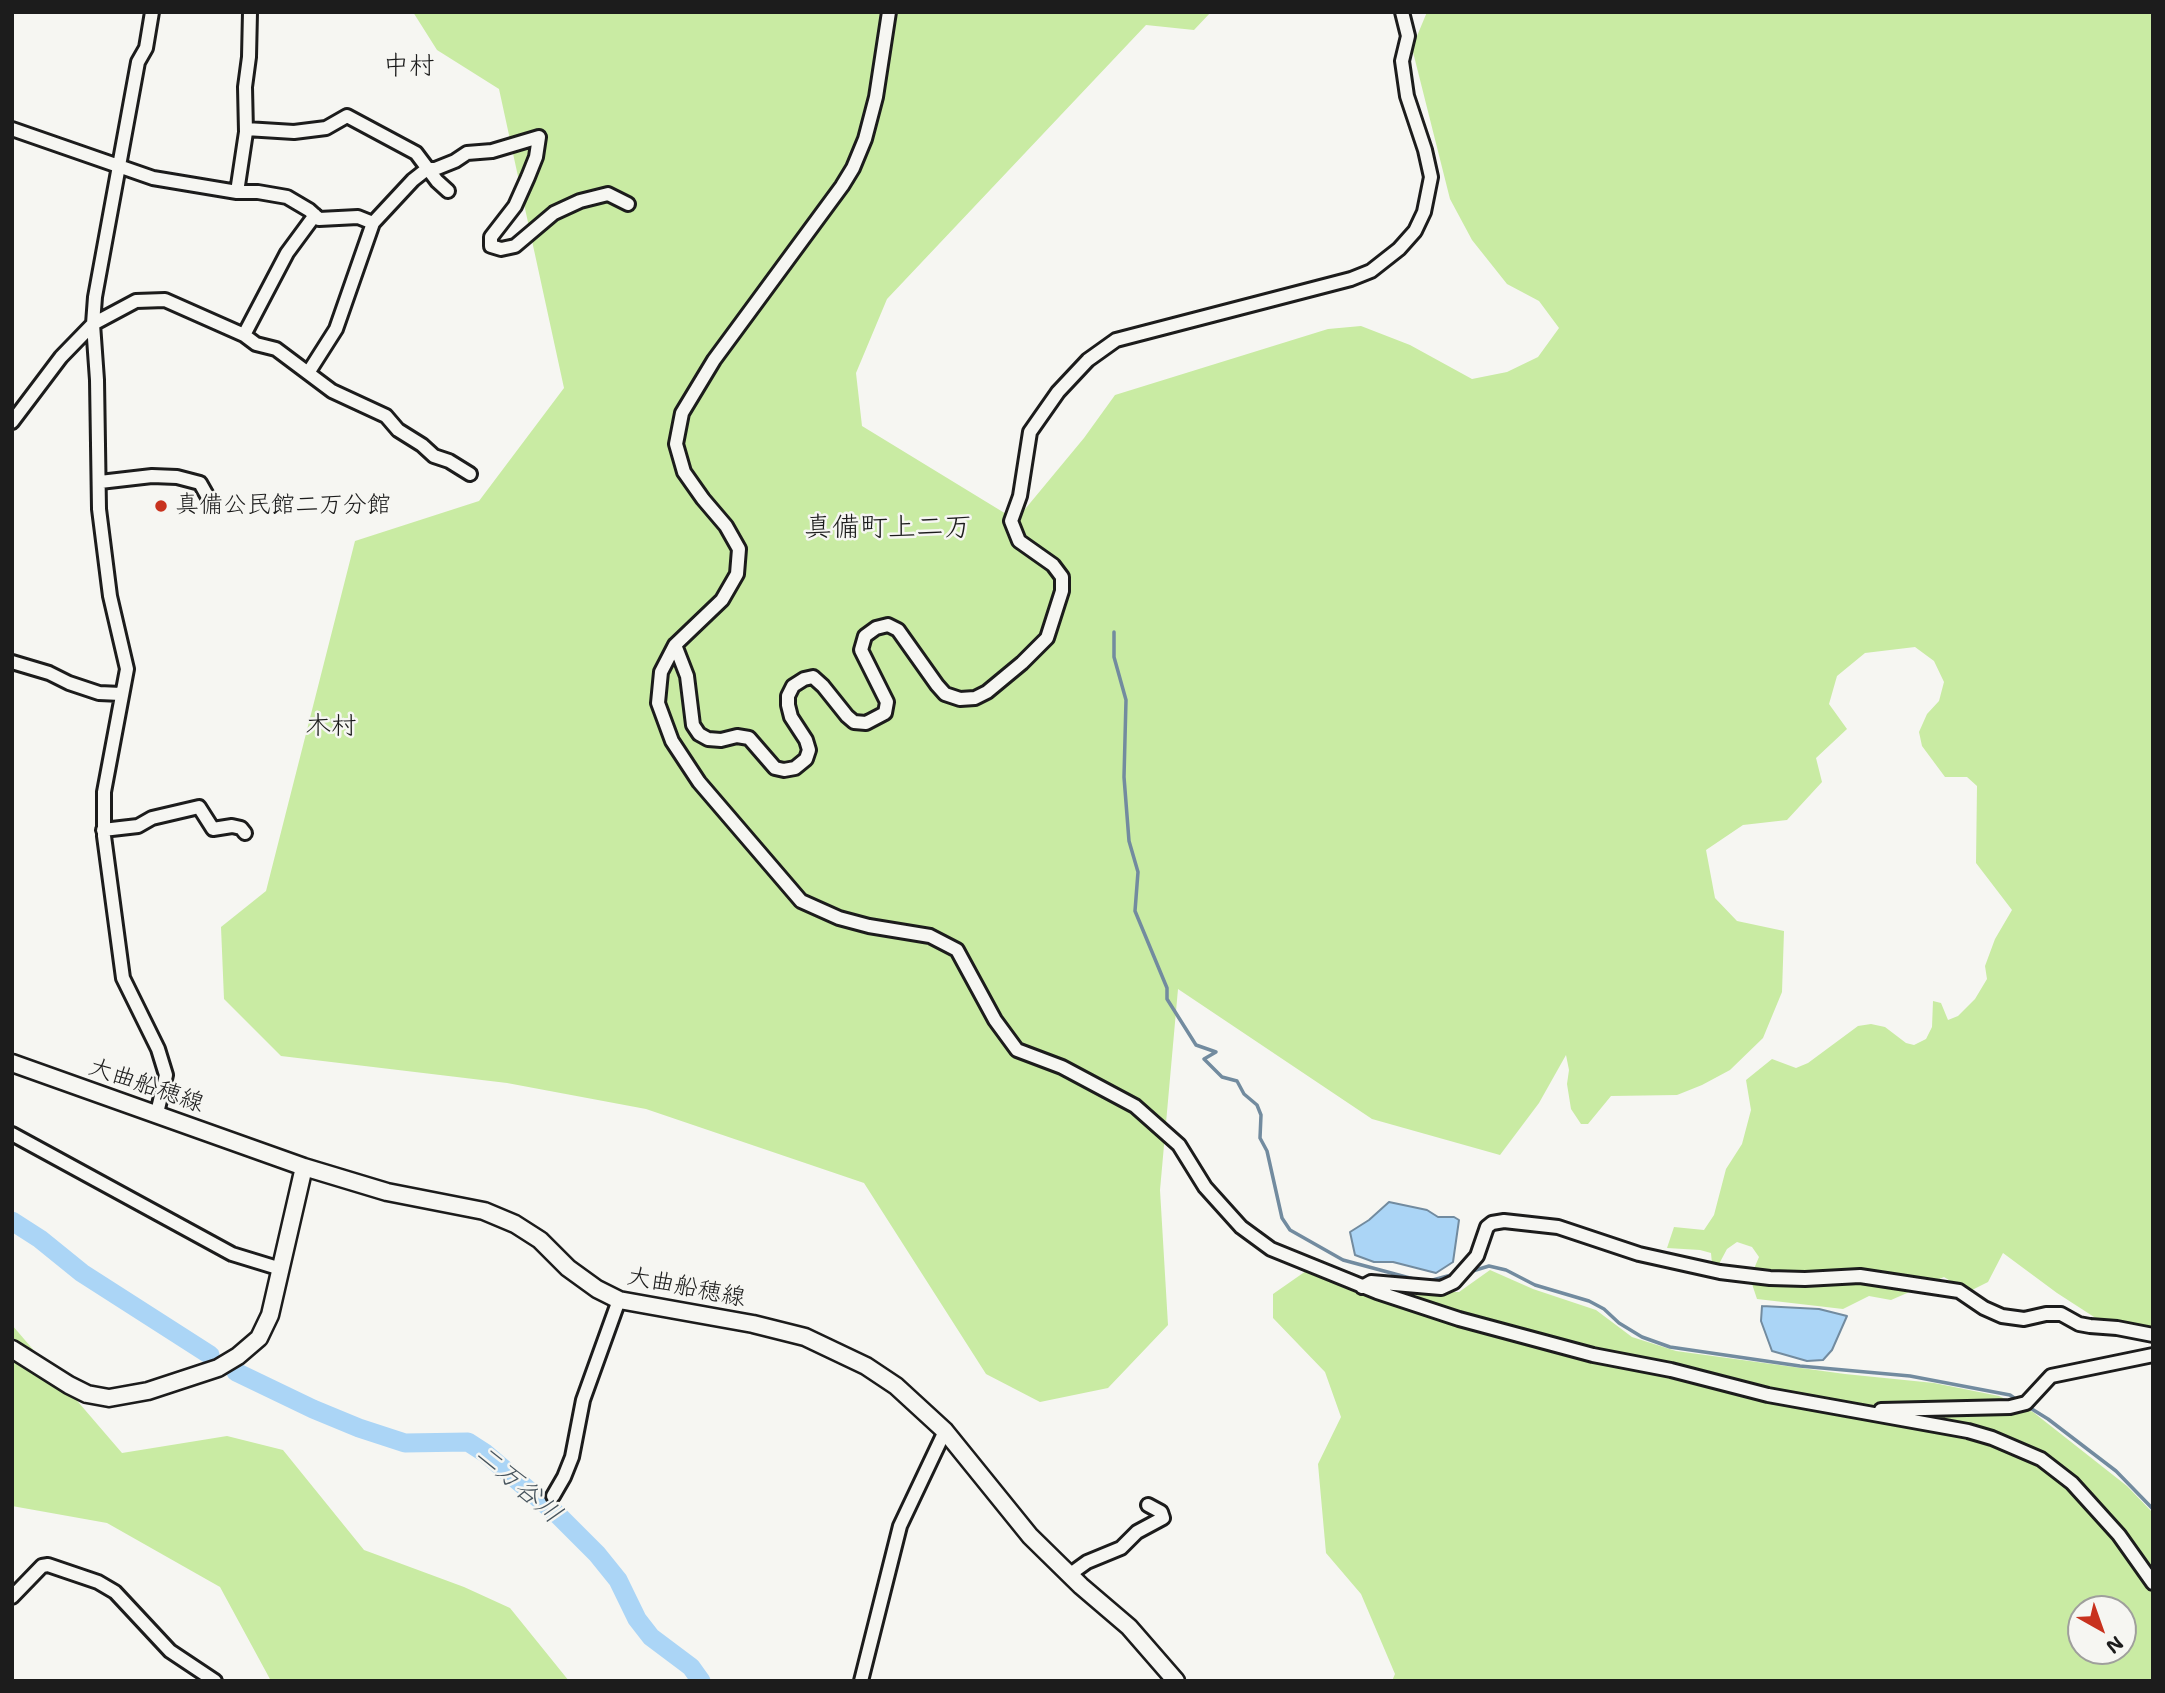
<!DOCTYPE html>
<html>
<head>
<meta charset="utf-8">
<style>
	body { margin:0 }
	#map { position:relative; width:2165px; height:1693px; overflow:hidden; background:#f6f6f2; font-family:"Shantell Sans",sans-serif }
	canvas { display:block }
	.frame { position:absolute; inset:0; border:14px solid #1c1c1c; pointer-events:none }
	.north { position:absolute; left:2067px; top:1595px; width:70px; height:70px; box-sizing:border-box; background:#f6f6f2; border:2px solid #9f9f9c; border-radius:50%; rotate:140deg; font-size:19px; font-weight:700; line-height:28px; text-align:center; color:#1c1c1c }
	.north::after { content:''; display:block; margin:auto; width:24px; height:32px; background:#c8321e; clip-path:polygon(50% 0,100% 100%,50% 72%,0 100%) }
</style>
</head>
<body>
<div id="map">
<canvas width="2165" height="1693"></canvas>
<div class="frame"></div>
<div class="north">N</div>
</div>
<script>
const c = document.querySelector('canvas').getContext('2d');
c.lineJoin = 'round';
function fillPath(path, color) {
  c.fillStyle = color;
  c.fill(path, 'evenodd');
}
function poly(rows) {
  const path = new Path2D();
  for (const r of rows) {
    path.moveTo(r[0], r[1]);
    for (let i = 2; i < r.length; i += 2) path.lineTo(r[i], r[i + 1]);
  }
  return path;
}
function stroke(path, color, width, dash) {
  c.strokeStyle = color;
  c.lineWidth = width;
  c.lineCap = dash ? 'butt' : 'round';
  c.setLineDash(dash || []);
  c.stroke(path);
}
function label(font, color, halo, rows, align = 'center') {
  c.font = font + ' "Shantell Sans","Klee One",sans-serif';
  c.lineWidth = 5;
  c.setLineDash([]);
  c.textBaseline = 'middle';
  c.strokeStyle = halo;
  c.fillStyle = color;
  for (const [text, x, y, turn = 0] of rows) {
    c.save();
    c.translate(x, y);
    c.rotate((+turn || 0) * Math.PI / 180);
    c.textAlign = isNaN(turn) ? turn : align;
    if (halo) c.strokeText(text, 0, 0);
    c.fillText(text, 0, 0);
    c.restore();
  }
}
const green = poly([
	[413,12,1211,12,1194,30,1146,25,887,299,856,373,862,426,1016,520,1084,438,1115,395,1328,329,1361,326,1410,345,1472,379,1507,372,1538,357,1559,328,1539,301,1507,284,1472,240,1450,199,1412,48,1427,12,2153,12,2153,1338,2125,1337,2057,1293,2003,1253,1988,1282,1968,1292,1944,1277,1891,1300,1869,1296,1843,1309,1757,1299,1750,1278,1759,1257,1752,1247,1737,1242,1727,1249,1719,1264,1712,1264,1711,1253,1700,1250,1667,1248,1674,1227,1704,1230,1714,1215,1726,1169,1742,1144,1751,1110,1746,1080,1772,1059,1796,1068,1808,1063,1858,1026,1871,1024,1885,1027,1906,1043,1914,1045,1926,1039,1932,1027,1933,1001,1941,1003,1948,1020,1958,1016,1975,999,1987,979,1985,966,1995,939,2012,910,1976,863,1977,786,1967,777,1945,777,1922,746,1919,732,1927,714,1939,701,1944,682,1934,661,1915,647,1865,653,1837,676,1829,704,1847,729,1816,758,1822,782,1787,820,1743,825,1706,850,1715,898,1737,921,1784,931,1782,992,1763,1038,1730,1070,1702,1085,1677,1095,1611,1096,1588,1124,1581,1124,1571,1109,1567,1084,1569,1070,1566,1055,1539,1103,1500,1155,1372,1119,1178,989,1160,1190,1168,1325,1108,1388,1040,1402,986,1374,864,1183,646,1109,507,1083,281,1056,224,999,221,927,266,891,355,541,479,501,564,388,499,89,437,50],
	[1490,1270,1533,1289,1596,1310,1632,1337,1676,1351,1845,1374,1934,1383,1999,1396,2033,1412,2127,1486,2153,1513,2153,1681,1392,1681,1395,1674,1361,1594,1326,1553,1318,1464,1341,1417,1325,1372,1273,1318,1273,1294,1306,1271,1383,1292,1459,1292],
	[2081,1609,2123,1609,2123,1651,2081,1651],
	[12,1325,122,1453,227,1436,283,1450,364,1550,464,1587,510,1608,569,1681,271,1681,220,1587,107,1523,12,1506]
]);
const water = poly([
	[1389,1202,1427,1210,1438,1217,1454,1217,1459,1220,1453,1262,1436,1273,1393,1262,1374,1262,1355,1255,1350,1232,1369,1220,1389,1202],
	[1762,1306,1819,1309,1847,1316,1832,1350,1823,1360,1807,1361,1772,1351,1761,1321,1762,1306]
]);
const stream = poly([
	[1114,632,1114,657,1126,700,1124,777,1129,841,1138,872,1135,911,1167,988,1167,999,1196,1045,1216,1052,1204,1059,1222,1077,1237,1081,1244,1094,1257,1105,1261,1115,1260,1138,1267,1151,1282,1218,1290,1230,1343,1260,1421,1281],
	[1466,1273,1489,1266,1506,1270,1535,1285,1589,1301,1604,1309,1619,1323,1642,1337,1670,1347,1800,1366,1910,1376,2010,1395,2020,1402],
	[1429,1281,1455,1274],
	[2027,1406,2048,1419,2116,1471,2153,1509]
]);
const river = poly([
	[12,1221,40,1239,82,1273,210,1355],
	[236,1372,313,1409,359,1428,405,1443,468,1442,485,1453,559,1516,597,1554,618,1580,637,1619,651,1637,691,1667,701,1681]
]);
const minor = poly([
	[152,12,146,48,138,62,95,297,93,324,97,380,99,509,110,596,127,669,104,792,104,836,123,978,158,1049,166,1075,157,1113],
	[889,12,876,97,865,139,853,168,842,186,714,360,682,413,676,444,684,472,703,499,726,526,739,549,737,574,722,600,675,645,661,672,658,703,672,741,699,782,801,901,839,918,869,926,930,936,957,950,995,1020,1017,1050,1062,1067,1135,1106,1179,1145,1205,1187,1241,1227,1271,1249,1377,1292,1459,1319,1593,1355,1671,1370,1768,1395,1968,1431,1992,1438,2041,1459,2072,1483,2119,1535,2153,1583],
	[12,129,153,178,237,192,258,192,287,197,309,210,319,219,358,217,373,223,336,329,308,373,276,349,256,344,244,335,165,300,136,301,93,324,61,357,12,422],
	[246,129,294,132,326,128,347,116,416,153,437,181,448,191],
	[237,192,246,132,245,87,249,57,250,12],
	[373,223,413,180,427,169,435,169,455,161,467,153,492,151,539,137,536,157,528,177,515,206,491,237,491,246,501,249,515,246,554,213,580,201,608,194,628,204],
	[244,335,287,253,315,215],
	[308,373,332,391,386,416,398,430,422,445,434,456,449,461,470,474],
	[100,482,152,476,177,477,200,483,213,506],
	[675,645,687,676,693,725,699,734,708,739,721,740,737,736,749,738,775,768,784,770,795,768,806,759,809,750,806,740,791,717,788,705,788,696,793,686,804,679,813,677,823,686,847,716,854,722,866,723,885,713,887,702,861,650,865,636,876,628,888,625,898,630,937,685,945,694,960,699,975,698,987,692,1022,663,1047,638,1062,591,1062,577,1053,565,1019,541,1011,521,1020,496,1030,432,1058,392,1088,360,1116,340,1351,279,1371,271,1399,249,1415,231,1424,212,1431,177,1425,150,1407,96,1402,61,1408,36,1402,12],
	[12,662,49,673,69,683,99,693,121,694],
	[103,830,138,826,152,818,199,807,213,829,232,826,241,828,245,833],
	[12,1134,232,1254,281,1269],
	[1362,1287,1371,1282,1441,1288,1454,1282,1477,1256,1487,1227,1492,1223,1504,1221,1558,1227,1639,1254,1720,1272,1770,1278,1805,1279,1860,1276,1959,1291,1984,1308,2002,1316,2024,1319,2046,1314,2061,1314,2079,1324,2090,1326,2117,1328,2153,1335],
	[1881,1410,2010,1407,2026,1403,2051,1376,2153,1355],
	[553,1496,564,1477,572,1457,583,1400,619,1300],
	[1069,1575,1087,1562,1121,1548,1137,1532,1163,1518,1161,1512,1148,1505],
	[12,1597,42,1566,48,1565,98,1582,115,1592,170,1651,215,1681],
	[861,1681,900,1526,945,1431]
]);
const major = poly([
	[12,1063,304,1167,387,1192,484,1211,515,1224,540,1240,568,1268,597,1289,619,1300,753,1324,805,1337,866,1366,896,1386,945,1431,1030,1536,1081,1586,1129,1627,1176,1681],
	[12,1349,69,1385,87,1394,109,1398,148,1391,218,1368,238,1356,259,1338,270,1315,304,1167]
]);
const markers = [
	[161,506,7,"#c8321e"]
];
const poiNames = [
	["真備公民館二万分館",175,506]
];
const streetNames = [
	["大曲船穂線",146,1086,19],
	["大曲船穂線",686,1288,11]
];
const neighbourhoodNames = [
	["中村",409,67],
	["木村",331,727]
];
const waterNames = [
	["二万谷川",518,1485,41]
];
const quarterNames = [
	["真備町上二万",888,529]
];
fillPath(green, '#c9eba3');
fillPath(water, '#abd5f6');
stroke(water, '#728b9f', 2);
stroke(stream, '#728b9f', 3.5);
stroke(river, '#abd5f6', 19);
stroke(minor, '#1c1c1c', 18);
stroke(major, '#1c1c1c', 21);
stroke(minor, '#f6f6f2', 12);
stroke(major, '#f6f6f2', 16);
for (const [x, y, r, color] of markers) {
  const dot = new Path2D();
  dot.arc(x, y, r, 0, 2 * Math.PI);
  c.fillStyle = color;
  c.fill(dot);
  stroke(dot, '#f6f6f2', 2.5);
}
label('24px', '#1c1c1c', '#f6f6f2', poiNames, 'left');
label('24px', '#1c1c1c', '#f6f6f2', streetNames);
label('26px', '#1c1c1c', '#f6f6f2', neighbourhoodNames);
label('italic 26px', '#47545d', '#f6f6f2', waterNames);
label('28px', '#1c1c1c', '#f6f6f2', quarterNames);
</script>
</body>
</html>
